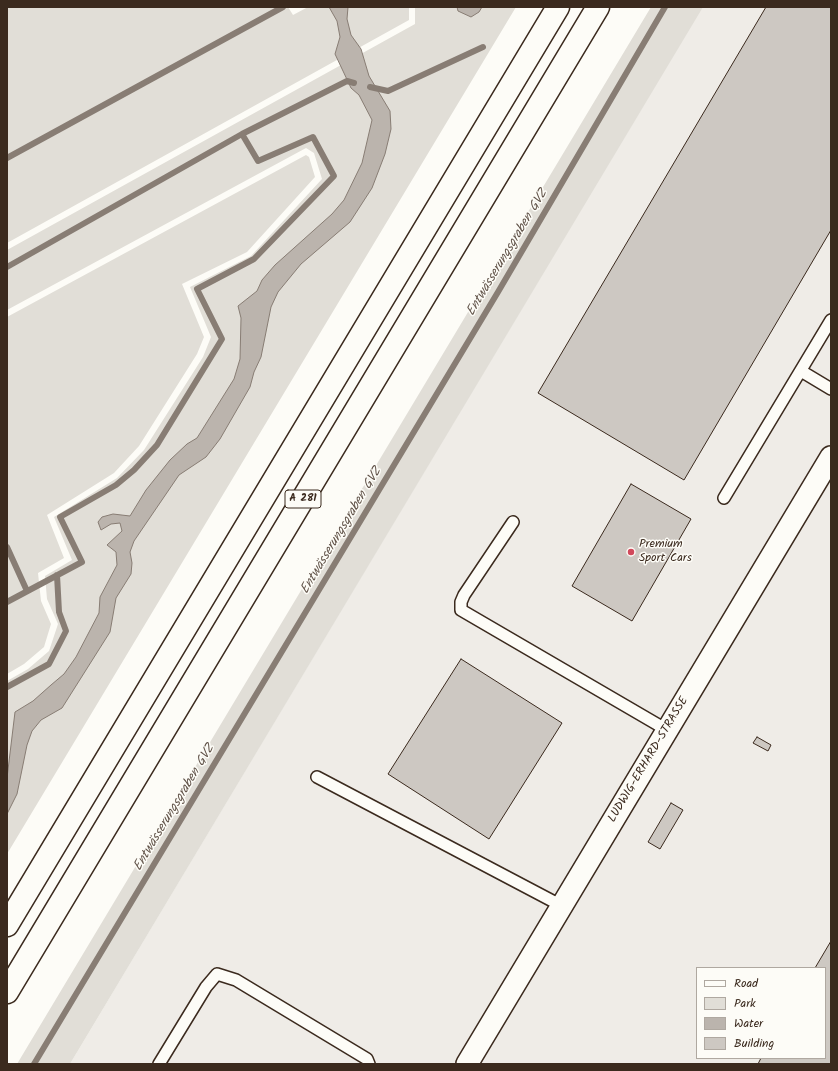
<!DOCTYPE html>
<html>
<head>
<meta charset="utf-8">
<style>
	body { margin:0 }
	#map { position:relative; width:838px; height:1071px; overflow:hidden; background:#fdfcf7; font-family:Kalam,sans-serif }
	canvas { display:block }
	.frame { position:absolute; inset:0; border:8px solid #3b2a1e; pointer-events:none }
	.legend { position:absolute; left:696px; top:967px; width:130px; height:92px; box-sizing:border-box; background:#fdfcf7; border:1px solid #afa8a0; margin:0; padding:5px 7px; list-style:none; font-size:12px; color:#3b2a1e }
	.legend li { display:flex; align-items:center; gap:8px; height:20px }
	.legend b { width:20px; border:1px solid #afa8a0 }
</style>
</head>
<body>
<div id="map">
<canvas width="838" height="1071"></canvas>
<div class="frame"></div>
<ul class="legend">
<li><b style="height:5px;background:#fdfcf7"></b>Road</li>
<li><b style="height:11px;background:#e1ded7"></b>Park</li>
<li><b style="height:11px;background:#bbb4ad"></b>Water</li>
<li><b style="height:11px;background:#cdc8c2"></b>Building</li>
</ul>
</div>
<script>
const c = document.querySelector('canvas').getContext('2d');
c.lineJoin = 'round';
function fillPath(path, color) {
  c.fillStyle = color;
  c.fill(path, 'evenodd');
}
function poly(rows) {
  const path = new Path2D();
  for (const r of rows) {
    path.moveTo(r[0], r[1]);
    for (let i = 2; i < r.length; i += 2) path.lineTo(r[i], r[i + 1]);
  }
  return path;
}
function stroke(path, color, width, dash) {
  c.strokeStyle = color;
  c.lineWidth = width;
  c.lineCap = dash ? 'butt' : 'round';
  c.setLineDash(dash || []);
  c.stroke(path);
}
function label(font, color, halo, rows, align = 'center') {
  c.font = font + ' Kalam,sans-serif';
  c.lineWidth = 3;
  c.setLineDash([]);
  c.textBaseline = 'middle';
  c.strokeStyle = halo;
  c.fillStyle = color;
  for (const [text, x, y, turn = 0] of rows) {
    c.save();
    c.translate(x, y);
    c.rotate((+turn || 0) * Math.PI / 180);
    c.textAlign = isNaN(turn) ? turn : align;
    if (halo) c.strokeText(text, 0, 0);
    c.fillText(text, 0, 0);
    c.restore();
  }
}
const built = poly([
	[702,7,831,7,831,1064,70,1064],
	[697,968,825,968,825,1058,697,1058]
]);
const green = poly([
	[7,7,288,7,293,15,308,7,409,7,409,20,7,243],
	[415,7,516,7,7,854,7,681,28,669,49,651,58,624,47,599,45,576,72,560,54,517,117,478,144,450,203,357,211,337,190,287,251,256,322,179,314,153,306,148,7,310,7,250,415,24],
	[651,7,703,7,70,1064,17,1064],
	[306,155,309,157,315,177,247,252,182,284,204,337,197,354,139,446,114,473,47,515,64,558,38,573,41,601,51,624,44,647,24,664,7,674,7,317]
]);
const water = poly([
	[329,7,348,7,347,19,351,35,361,49,369,76,390,111,391,129,385,154,372,188,350,222,301,264,278,292,271,307,261,357,254,372,250,387,220,439,206,457,179,475,134,541,130,552,132,563,131,574,116,598,110,632,62,708,41,720,32,731,27,745,17,794,7,814,7,778,15,712,33,701,51,685,64,674,76,657,99,613,100,597,117,565,116,552,107,545,122,531,120,523,111,524,101,530,98,522,102,517,113,514,130,516,146,490,170,460,187,444,197,438,234,379,240,359,241,318,238,306,257,291,262,280,275,265,332,214,344,200,362,163,372,120,359,95,351,88,335,54,340,37,337,21,329,7],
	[457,7,482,7,479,12,471,17,458,11,457,7]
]);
const stream = poly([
	[370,87,388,91,483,47],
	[7,158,283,7],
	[7,267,242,134,347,81,354,83],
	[7,547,27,591],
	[7,602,82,562,60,517,116,485,134,470,157,445,222,339,197,289,254,259,334,176,313,137,258,161,242,134],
	[7,687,49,664,66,631,59,612,57,575],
	[34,1064,498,292,665,7]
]);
const building = poly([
	[766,7,831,7,831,230,684,480,538,393,766,7],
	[631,484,691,519,632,621,572,586,631,484],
	[461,659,562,723,489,839,388,774,461,659],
	[757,737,771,745,768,751,753,743,757,737],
	[671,803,683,810,660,849,648,842,671,803],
	[831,941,831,1064,758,1064,761,1058,825,1058,825,968,815,968,831,941]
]);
const lane = poly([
	[801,371,831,389],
	[724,498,831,320],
	[513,522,464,595,461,602,461,610,667,730],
	[317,777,562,906],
	[159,1064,206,987,217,974,236,980,367,1059,369,1064]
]);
const street = poly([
	[467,1064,831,457]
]);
const highway = poly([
	[7,925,558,7],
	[7,992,598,7]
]);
const markers = [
	[631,552,4,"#d1495b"]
];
const shields = [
	[303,499,36]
];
const shieldNames = [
	["A 281",303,499]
];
const poiNames = [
	["Premium",639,545],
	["Sport Cars",639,559]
];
const streetNames = [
	["LUDWIG-ERHARD-STRASSE",649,760,-59]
];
const waterNames = [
	["Entwässerungsgraben GVZ",508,253,-59],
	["Entwässerungsgraben GVZ",342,531,-59],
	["Entwässerungsgraben GVZ",175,808,-59]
];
fillPath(built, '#efece7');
fillPath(green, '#e1ded7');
fillPath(water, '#bbb4ad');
stroke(water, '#887d74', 1);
stroke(stream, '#887d74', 6);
fillPath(building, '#cdc8c2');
stroke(building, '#3b2a1e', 1);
stroke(lane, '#3b2a1e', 14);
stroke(street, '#3b2a1e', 24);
stroke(highway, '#3b2a1e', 25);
stroke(lane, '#fdfcf7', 11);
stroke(street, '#fdfcf7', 21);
stroke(highway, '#fdfcf7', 22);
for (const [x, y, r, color] of markers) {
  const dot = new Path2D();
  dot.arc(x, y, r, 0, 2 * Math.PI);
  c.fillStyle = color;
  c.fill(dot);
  stroke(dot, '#fdfcf7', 1.5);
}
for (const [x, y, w] of shields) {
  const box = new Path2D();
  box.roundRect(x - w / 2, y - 9, w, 18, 3);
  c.fillStyle = '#fdfcf7';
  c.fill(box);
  stroke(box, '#3b2a1e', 1);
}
label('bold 11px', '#3b2a1e', null, shieldNames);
label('12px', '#3b2a1e', '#fdfcf7', poiNames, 'left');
label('12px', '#3b2a1e', '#fdfcf7', streetNames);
label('italic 13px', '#615349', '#fdfcf7', waterNames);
</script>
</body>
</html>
